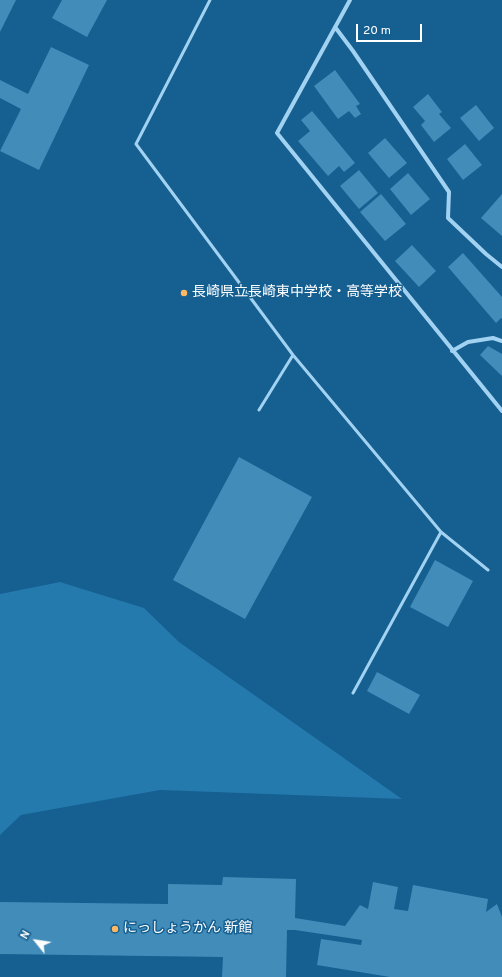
<!DOCTYPE html>
<html>
<head>
<meta charset="utf-8">
<style>
	body { margin:0 }
	#map { position:relative; width:502px; height:977px; overflow:hidden; background:#155f91; font-family:Overpass,sans-serif }
	canvas { display:block }
	.north { position:absolute; left:16px; top:921px; width:40px; height:40px; -webkit-text-stroke:3px #155f91; paint-order:stroke; rotate:300deg; font-size:11px; font-weight:700; line-height:16px; text-align:center; color:#fff }
	.north::after { content:''; display:block; margin:auto; width:14px; height:18px; background:#fff; clip-path:polygon(50% 0,100% 100%,50% 72%,0 100%) }
	.scale { position:absolute; left:356px; top:24px; width:66px; height:18px; box-sizing:border-box; border:2px solid #fff; border-top:0; padding-left:5px; font-size:12px; line-height:14px; white-space:nowrap; color:#fff; -webkit-text-stroke:3px #155f91; paint-order:stroke }
</style>
</head>
<body>
<div id="map">
<canvas width="502" height="977"></canvas>
<div class="north">N</div>
<div class="scale">20 m</div>
</div>
<script>
const c = document.querySelector('canvas').getContext('2d');
c.lineJoin = 'round';
function fillPath(path, color) {
  c.fillStyle = color;
  c.fill(path, 'evenodd');
}
function poly(rows) {
  const path = new Path2D();
  for (const r of rows) {
    path.moveTo(r[0], r[1]);
    for (let i = 2; i < r.length; i += 2) path.lineTo(r[i], r[i + 1]);
  }
  return path;
}
function stroke(path, color, width, dash) {
  c.strokeStyle = color;
  c.lineWidth = width;
  c.lineCap = dash ? 'butt' : 'round';
  c.setLineDash(dash || []);
  c.stroke(path);
}
function label(font, color, halo, rows, align = 'center') {
  c.font = font + ' Overpass,"Noto Sans JP",sans-serif';
  c.lineWidth = 3;
  c.setLineDash([]);
  c.textBaseline = 'middle';
  c.strokeStyle = halo;
  c.fillStyle = color;
  for (const [text, x, y, turn = 0] of rows) {
    c.save();
    c.translate(x, y);
    c.rotate((+turn || 0) * Math.PI / 180);
    c.textAlign = isNaN(turn) ? turn : align;
    if (halo) c.strokeText(text, 0, 0);
    c.fillText(text, 0, 0);
    c.restore();
  }
}
const green = poly([
	[60,582,144,608,179,642,402,799,160,790,21,815,0,835,0,594]
]);
const building = poly([
	[0,0,16,0,0,32],
	[62,0,107,0,87,37,52,18],
	[51,47,89,65,39,170,0,151,21,109,0,98,0,80,28,94],
	[335,70,360,104,356,106,361,114,355,118,349,111,338,119,314,86],
	[428,94,442,112,439,114,451,128,434,142,421,125,425,121,413,107],
	[476,105,494,128,479,141,460,118],
	[312,111,355,163,344,172,339,166,328,176,298,141,310,131,301,120],
	[385,138,407,163,389,178,368,153],
	[465,144,482,165,463,180,447,159],
	[359,170,378,193,359,209,340,186],
	[408,173,430,199,411,215,390,189],
	[381,194,406,224,385,241,360,212],
	[502,194,502,236,481,218],
	[412,245,436,271,419,287,395,261],
	[463,253,502,297,502,319,501,318,496,323,448,267],
	[488,346,502,354,502,376,480,355],
	[239,457,312,497,245,619,173,580],
	[435,560,473,581,448,627,410,607],
	[377,672,420,695,409,714,367,691],
	[223,877,296,879,295,918,345,926,360,905,368,909,373,882,398,887,394,909,408,911,413,885,488,899,486,912,497,904,502,917,502,977,390,977,317,965,321,939,361,945,362,940,295,930,287,930,286,977,222,977,223,957,0,954,0,902,168,904,168,884,222,885]
]);
const lane = poly([
	[210,0,136,144,293,355,441,532,488,570],
	[259,410,293,355],
	[353,693,441,532]
]);
const street = poly([
	[350,0,277,133,502,411],
	[335,27,353,51,449,192,448,218,486,254,502,267],
	[452,351,468,342,493,338,502,341]
]);
const markers = [
	[184,293,4,"#ffb861"],
	[115,929,4,"#ffb861"]
];
const poiNames = [
	["長崎県立長崎東中学校・高等学校",192,293],
	["にっしょうかん 新館",123,929]
];
fillPath(green, '#2479ad');
fillPath(building, '#428cba');
stroke(lane, '#a2d2f1', 3);
stroke(street, '#a2d2f1', 4);
for (const [x, y, r, color] of markers) {
  const dot = new Path2D();
  dot.arc(x, y, r, 0, 2 * Math.PI);
  c.fillStyle = color;
  c.fill(dot);
  stroke(dot, '#155f91', 1.5);
}
label('14px', '#fff', '#155f91', poiNames, 'left');
</script>
</body>
</html>
